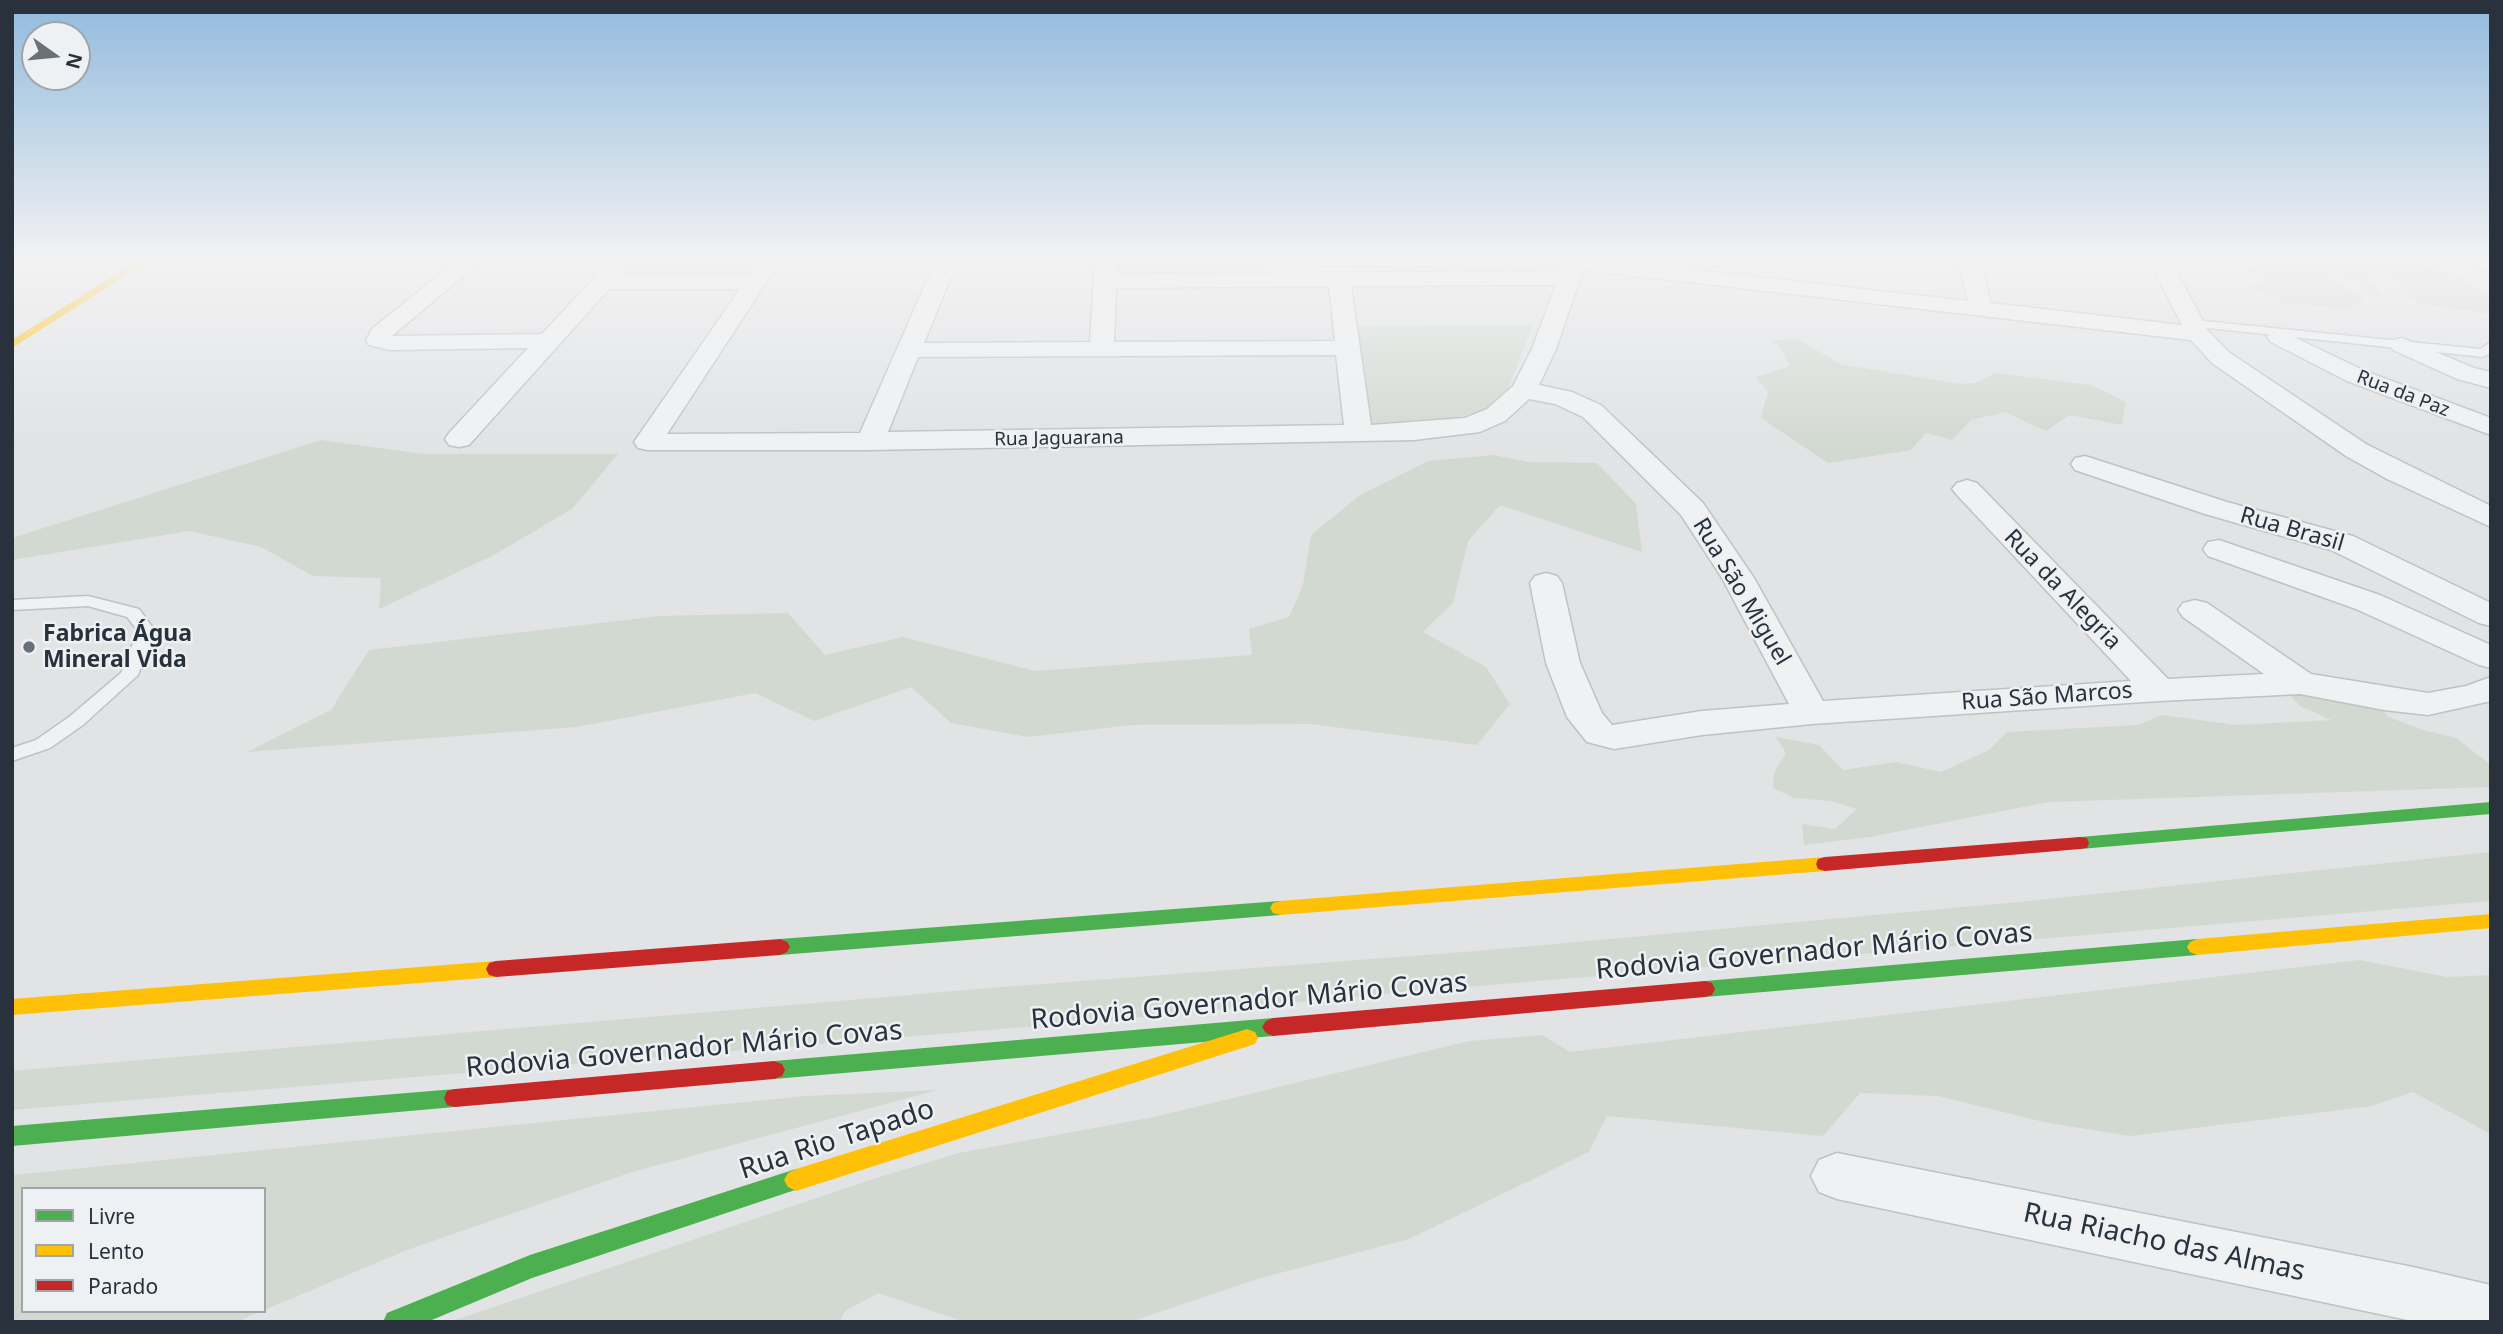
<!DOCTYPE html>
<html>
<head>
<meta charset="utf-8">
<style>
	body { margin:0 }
	#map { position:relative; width:2503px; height:1334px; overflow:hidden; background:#e1e3e5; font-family:"Noto Sans",sans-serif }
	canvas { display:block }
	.frame { position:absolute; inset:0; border:14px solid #29323c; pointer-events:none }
	.legend { position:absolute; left:21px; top:1187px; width:245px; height:126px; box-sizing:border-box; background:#eef1f4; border:2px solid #9fa5aa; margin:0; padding:9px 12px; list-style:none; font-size:21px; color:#29323c }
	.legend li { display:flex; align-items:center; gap:14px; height:35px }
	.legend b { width:35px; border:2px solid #9fa5aa }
	.north { position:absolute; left:21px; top:21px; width:70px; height:70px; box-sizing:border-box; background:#eef1f4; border:2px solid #9fa5aa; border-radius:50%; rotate:105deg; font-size:19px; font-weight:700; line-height:28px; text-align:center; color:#29323c }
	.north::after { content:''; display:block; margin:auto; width:24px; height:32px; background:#697077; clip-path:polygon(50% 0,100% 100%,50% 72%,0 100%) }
</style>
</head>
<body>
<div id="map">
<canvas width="2503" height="1334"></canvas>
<div class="frame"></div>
<ul class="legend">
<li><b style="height:9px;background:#4caf50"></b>Livre</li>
<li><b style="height:9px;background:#ffc107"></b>Lento</li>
<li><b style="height:9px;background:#c62828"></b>Parado</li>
</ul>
<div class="north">N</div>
</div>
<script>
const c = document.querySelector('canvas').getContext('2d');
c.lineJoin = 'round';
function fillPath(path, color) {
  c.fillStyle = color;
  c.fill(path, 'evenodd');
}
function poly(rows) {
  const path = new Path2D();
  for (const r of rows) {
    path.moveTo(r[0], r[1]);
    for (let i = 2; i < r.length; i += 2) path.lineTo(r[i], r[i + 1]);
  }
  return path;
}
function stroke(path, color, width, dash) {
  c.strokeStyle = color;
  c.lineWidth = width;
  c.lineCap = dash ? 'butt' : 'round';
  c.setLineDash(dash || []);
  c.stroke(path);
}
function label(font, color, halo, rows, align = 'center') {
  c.font = font + ' "Noto Sans",sans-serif';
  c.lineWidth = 5;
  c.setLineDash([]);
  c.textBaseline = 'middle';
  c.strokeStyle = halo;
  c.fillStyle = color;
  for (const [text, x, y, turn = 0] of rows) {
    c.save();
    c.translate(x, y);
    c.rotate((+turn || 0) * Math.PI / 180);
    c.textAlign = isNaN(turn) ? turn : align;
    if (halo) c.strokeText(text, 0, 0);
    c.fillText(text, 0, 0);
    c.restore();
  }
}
const green = poly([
	[629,260,758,260,747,271,722,277,625,275,622,272],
	[1113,260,1258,260,1259,276,1116,281],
	[2251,260,2397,260,2438,269,2462,277,2462,282,2491,294,2491,314,2418,303,2390,276,2366,275,2384,297,2369,294,2358,282,2332,278,2365,299,2346,309,2278,302,2279,296,2250,290,2251,285,2269,282,2244,272,2259,263],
	[1532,325,1509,387,1502,397,1490,407,1451,420,1382,427,1368,425,1352,327],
	[1798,339,1840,364,1960,384,1975,383,1996,373,2091,385,2126,402,2122,425,2069,415,2046,431,2005,412,1971,420,1952,440,1926,433,1911,450,1828,463,1761,418,1768,392,1756,377,1790,366,1779,346,1771,340],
	[321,440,423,454,618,454,572,509,494,555,379,609,381,578,313,576,261,547,189,531,12,560,12,538],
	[1493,455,1529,462,1597,463,1636,504,1642,552,1500,505,1468,541,1453,603,1423,632,1486,667,1510,704,1477,745,1310,724,1132,725,1028,737,951,723,911,687,814,721,755,693,577,727,247,752,331,710,369,650,660,616,788,613,825,655,903,637,1035,671,1252,655,1249,629,1289,617,1303,585,1311,535,1360,495,1428,461],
	[2278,682,2376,704,2389,717,2423,730,2456,738,2491,765,2491,787,2049,802,1870,837,1804,845,1802,824,1835,829,1857,809,1831,801,1794,798,1773,788,1774,773,1786,753,1776,737,1819,745,1843,770,1896,762,1941,772,1989,750,2007,732,2138,725,2162,715,2235,725,2331,720,2300,706],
	[2491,852,2491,901,1420,991,1075,1023,12,1110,12,1071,1003,987,1477,951,2019,902],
	[2360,960,2447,977,2491,975,2491,1134,2413,1092,2372,1106,2131,1136,2048,1123,1938,1096,1860,1093,1823,1136,1607,1116,1589,1152,1409,1239,1257,1279,1136,1320,965,1322,878,1293,845,1311,839,1322,449,1322,873,1179,959,1153,1154,1117,1469,1041,1542,1035,1570,1052],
	[938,1090,632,1172,407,1250,264,1310,264,1189,23,1189,23,1311,261,1311,236,1322,12,1322,12,1175,806,1096]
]);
const lane = poly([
	[2193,320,2480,349,2491,342,2491,353,2483,357,2189,326,2187,324,2193,320],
	[88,596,139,609,155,631,138,675,83,725,50,748,12,761,12,748,36,740,69,717,121,673,138,631,127,617,88,606,12,610,12,600,88,596]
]);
const street = poly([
	[458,260,482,260,392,336,542,334,611,260,634,260,621,275,749,275,759,260,781,260,667,434,860,433,936,260,958,260,924,343,1090,342,1095,260,1117,260,1116,274,1561,271,1565,260,1607,260,1968,301,1958,260,1980,260,1991,303,2182,325,2149,260,2171,260,2208,331,2230,353,2366,444,2491,506,2491,527,2387,479,2346,456,2212,363,2191,340,1583,270,1556,349,1539,385,1572,392,1601,405,1703,503,1754,578,1823,701,2131,681,1957,495,1952,489,1957,483,1967,480,1977,483,2168,679,2264,674,2183,617,2178,610,2183,603,2195,600,2207,603,2311,674,2428,693,2466,686,2491,677,2491,701,2428,715,2384,710,2300,694,2159,701,1812,724,1702,735,1614,749,1587,742,1567,717,1546,663,1530,583,1535,576,1546,573,1557,576,1562,583,1580,663,1602,713,1612,725,1702,711,1789,704,1722,578,1681,515,1583,417,1555,404,1529,399,1505,421,1480,432,1414,440,870,450,648,450,638,448,634,442,740,289,609,289,469,445,459,447,449,445,445,439,449,433,528,348,390,350,369,345,366,340,373,328,458,260],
	[1556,285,1532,349,1513,386,1487,409,1465,418,1371,425,1351,286,1556,285],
	[1329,286,1335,341,1114,342,1116,288,1329,286],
	[1336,355,1344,425,888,432,918,357,1336,355],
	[2464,260,2491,260,2491,272,2467,265,2464,260],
	[2279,330,2365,371,2491,418,2491,435,2347,381,2271,342,2267,337,2271,332,2279,330],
	[2402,338,2474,368,2491,372,2491,388,2457,379,2393,350,2390,345,2393,340,2402,338],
	[2085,456,2227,502,2353,536,2491,603,2491,626,2479,623,2331,550,2205,514,2075,470,2071,464,2075,458,2085,456],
	[2219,540,2380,595,2491,645,2491,668,2479,665,2356,609,2208,556,2203,549,2208,542,2219,540],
	[1837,1153,2413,1267,2491,1285,2491,1322,2417,1322,1837,1199,1819,1192,1811,1176,1819,1160,1837,1153]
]);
const fast = poly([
	[2491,802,2491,814,2080,849,2073,848,2071,843,2073,838,2080,837,2491,802],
	[1280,901,1287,903,1290,908,1287,913,1280,915,780,955,773,952,770,947,773,942,780,939,1280,901],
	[2197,939,2204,942,2207,947,2204,952,2197,955,1705,997,1698,995,1695,989,1698,983,1705,981,2197,939],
	[1273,1018,1280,1021,1284,1027,1280,1033,1273,1036,774,1079,766,1076,763,1070,766,1064,774,1061,1273,1018],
	[455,1089,463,1091,466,1098,463,1105,455,1107,12,1146,12,1126,455,1089],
	[796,1169,804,1173,808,1180,804,1187,532,1278,427,1322,383,1322,387,1313,530,1255,796,1169]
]);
const slow = poly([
	[138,260,150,260,12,348,12,340,138,260],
	[1825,857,1832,859,1834,864,1832,869,1825,871,1280,915,1273,913,1270,908,1273,903,1280,901,1825,857],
	[2491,914,2491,928,2197,955,2190,952,2187,947,2190,942,2197,939,2491,914],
	[496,961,503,963,506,969,503,975,496,977,12,1015,12,999,496,961],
	[1247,1029,1255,1032,1258,1038,1255,1044,796,1191,788,1187,784,1180,788,1173,796,1169,1247,1029]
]);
const jam = poly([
	[2080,837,2087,838,2089,843,2087,848,2080,849,1825,871,1818,869,1816,864,1818,859,1825,857,2080,837],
	[780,939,787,942,790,947,787,952,780,955,496,977,489,975,486,969,489,963,496,961,780,939],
	[1705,981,1712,983,1715,989,1712,995,1705,997,1273,1036,1266,1033,1262,1027,1266,1021,1273,1018,1705,981],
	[774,1061,782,1064,785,1070,782,1076,774,1079,455,1107,447,1105,444,1098,447,1091,455,1089,774,1061]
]);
const markers = [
	[29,647,7,"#697077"]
];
const farStreetnames = [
	["Rua da Paz",2403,394,21],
	["Rua Jaguarana",1059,439,-1]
];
const streetNames = [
	["Rua Brasil",2292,530,16],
	["Rua da Alegria",2062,590,46],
	["Rua São Miguel",1741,592,59],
	["Rua São Marcos",2047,697,-4]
];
const poiNames = [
	["Fabrica Água",43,634],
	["Mineral Vida",43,660]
];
const nearStreetnames = [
	["Rodovia Governador Mário Covas",1814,952,-5],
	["Rodovia Governador Mário Covas",1249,1002,-5],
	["Rodovia Governador Mário Covas",684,1050,-5],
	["Rua Rio Tapado",837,1140,-18],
	["Rua Riacho das Almas",2164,1243,12]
];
fillPath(green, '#d2d9d1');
stroke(lane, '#bfc1c3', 3);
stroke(street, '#bfc1c3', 3);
fillPath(lane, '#eff1f2');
fillPath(street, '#eff1f2');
fillPath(fast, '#4caf50');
fillPath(slow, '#ffc107');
fillPath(jam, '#c62828');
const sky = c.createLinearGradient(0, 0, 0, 447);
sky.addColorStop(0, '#92badd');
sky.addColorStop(0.58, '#f2f2f3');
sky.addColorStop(1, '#f2f2f300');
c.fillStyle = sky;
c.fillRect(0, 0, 2503, 447);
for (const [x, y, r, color] of markers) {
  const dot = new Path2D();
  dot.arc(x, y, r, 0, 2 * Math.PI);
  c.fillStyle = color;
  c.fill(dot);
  stroke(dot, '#eef1f4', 2.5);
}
label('19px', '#29323c', '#eef1f4', farStreetnames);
label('23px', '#29323c', '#eef1f4', streetNames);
label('bold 23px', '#29323c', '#eef1f4', poiNames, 'left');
label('28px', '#29323c', '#eef1f4', nearStreetnames);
</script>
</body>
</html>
